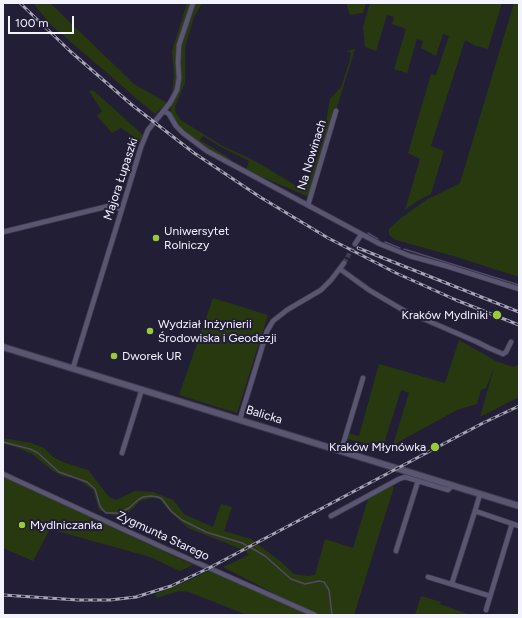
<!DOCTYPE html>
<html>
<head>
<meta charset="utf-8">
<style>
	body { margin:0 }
	#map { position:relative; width:522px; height:618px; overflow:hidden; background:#221e35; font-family:Figtree,sans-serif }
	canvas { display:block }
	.frame { position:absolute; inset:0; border:4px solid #f3f2ff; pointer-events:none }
	.scale { position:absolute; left:8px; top:16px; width:66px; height:18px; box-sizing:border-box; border:2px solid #f3f2ff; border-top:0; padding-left:5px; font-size:12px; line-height:14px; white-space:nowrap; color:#f3f2ff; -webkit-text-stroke:3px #221e35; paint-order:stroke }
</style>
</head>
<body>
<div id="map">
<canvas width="522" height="618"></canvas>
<div class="frame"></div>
<div class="scale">100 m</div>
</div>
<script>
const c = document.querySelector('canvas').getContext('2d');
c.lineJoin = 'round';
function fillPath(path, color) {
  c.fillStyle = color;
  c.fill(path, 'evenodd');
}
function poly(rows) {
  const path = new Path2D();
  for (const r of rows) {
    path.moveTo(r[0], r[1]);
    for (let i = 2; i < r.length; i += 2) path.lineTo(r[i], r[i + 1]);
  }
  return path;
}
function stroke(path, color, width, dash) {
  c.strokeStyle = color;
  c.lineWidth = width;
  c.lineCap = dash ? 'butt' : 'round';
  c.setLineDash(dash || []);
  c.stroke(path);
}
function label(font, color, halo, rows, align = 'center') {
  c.font = font + ' Figtree,sans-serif';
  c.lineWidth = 4;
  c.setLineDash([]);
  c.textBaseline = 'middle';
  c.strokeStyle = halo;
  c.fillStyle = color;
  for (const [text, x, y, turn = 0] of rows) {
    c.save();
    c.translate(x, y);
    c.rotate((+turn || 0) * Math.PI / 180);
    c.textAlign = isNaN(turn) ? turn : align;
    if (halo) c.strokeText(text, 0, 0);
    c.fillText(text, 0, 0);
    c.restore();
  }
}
const green = poly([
	[33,3,50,3,134,84,167,103,155,114,150,110,50,24],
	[187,3,191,3,177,47,177,80,173,95,172,95,174,75,172,51],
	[195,3,202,3,194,17,185,47,185,83,175,107,176,113,180,119,184,122,221,145,255,161,295,185,305,186,309,182,323,139,330,99,341,87,350,60,351,53,346,51,355,49,309,197,246,170,249,161,219,146,203,136,200,140,231,159,230,162,208,150,179,128,172,117,170,107,178,94,181,80,180,50,183,35],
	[346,3,366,3,363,13,350,15],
	[370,3,502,3,488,49,476,46,465,40,431,146,444,151,431,194,417,201,405,210,420,159,408,153,431,74,436,75,449,36,443,34,436,56,421,48,423,41,417,39,407,73,394,69,406,29,392,24,394,17,387,15,376,51,365,47,363,27],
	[514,3,519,3,519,277,457,257,396,240,389,235,389,229,401,218,426,200,460,183],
	[93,90,143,135,140,141,121,128,112,133,97,116,102,111,89,91],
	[213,298,268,315,237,413,179,395],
	[459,340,496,361,513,367,519,364,519,397,480,417,494,368,486,388,481,390,477,404,457,410,393,445,409,393,401,390,383,447,347,439,348,433,359,436,379,364,445,383],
	[3,438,31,443,44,448,53,457,63,462,88,470,109,497,116,500,135,491,153,492,173,500,184,514,213,527,221,504,232,507,224,531,251,539,280,561,294,574,299,575,308,576,315,575,325,539,353,548,368,499,392,486,394,487,354,615,319,615,277,595,223,567,249,555,246,551,188,528,171,513,159,499,152,498,140,501,126,515,118,517,99,510,93,490,77,479,62,476,53,471,32,454,16,447,3,444],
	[3,477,60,503,193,565,180,571,150,557,50,529,33,561,3,548],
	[208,571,311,615,247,615,189,592,179,591,157,598,155,594,190,580],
	[421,596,441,602,440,604,470,615,415,615]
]);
const stream = poly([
	[368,233,378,239],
	[385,242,400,248],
	[404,249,519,285],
	[3,442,30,449,38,453,59,472,87,482,95,489,100,506,103,510,106,513,119,513,129,508,138,500,143,497,151,496,158,497,162,499,171,511,182,520,206,532,242,543,255,550,265,556,291,579,305,584,319,581,324,582,329,590,332,615]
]);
const minorTunnel = poly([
	[344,263,355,244]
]);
const minor = poly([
	[164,111,169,114,176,126,183,133,207,151,380,244,410,256,443,265,519,289],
	[308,205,336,111],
	[3,232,109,206,122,209],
	[355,244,361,235],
	[340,269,369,290,403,310,477,342,489,348,503,354,506,352,511,342],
	[73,368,141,147,148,130,170,103,177,90,179,78,178,62,179,45,193,3],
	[240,419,267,331,273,321,287,310,321,290,331,280,344,263],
	[341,451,363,378],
	[122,453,142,389],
	[3,474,164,548,315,615],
	[480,494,475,511,519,526],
	[331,516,399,479,405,477,448,490,453,485],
	[396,551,418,481],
	[428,577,490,596],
	[452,583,475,511],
	[486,610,512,524]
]);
const tertiary = poly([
	[3,347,519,506]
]);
const rail = poly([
	[20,3,71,52,132,105,194,153,260,197,328,238,396,273,456,300,519,325],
	[358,248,519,312],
	[3,595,78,600,110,600,136,597,171,586,209,568,483,423,519,406]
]);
const markers = [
	[156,238,4,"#97cc38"],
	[497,315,5,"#97cc38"],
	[150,331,4,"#97cc38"],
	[114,356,4,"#97cc38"],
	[435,447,5,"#97cc38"],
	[22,525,4,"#97cc38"]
];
const streetNames = [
	["Na Nowinach",312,155,-73],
	["Majora Łupaszki",121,179,-72],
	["Balicka",264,415,17],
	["Zygmunta Starego",163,536,25]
];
const poiNames = [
	["Uniwersytet",164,231],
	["Rolniczy",164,245],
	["Kraków Mydlniki",488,315,"right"],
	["Wydział Inżynierii",158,324],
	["Środowiska i Geodezji",158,338],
	["Dworek UR",122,356],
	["Kraków Młynówka",426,447,"right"],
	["Mydlniczanka",30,525]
];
fillPath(green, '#29390f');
stroke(stream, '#51496a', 1.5);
stroke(minorTunnel, '#413e53', 4.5, [4.5, 2]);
stroke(minor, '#3f3b4e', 6);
stroke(tertiary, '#3f3b4e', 8);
stroke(minor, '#5a5671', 4.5);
stroke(tertiary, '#5a5671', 5.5);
stroke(rail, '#a6a4b5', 3);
stroke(rail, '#221e35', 1.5, [4.5]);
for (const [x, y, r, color] of markers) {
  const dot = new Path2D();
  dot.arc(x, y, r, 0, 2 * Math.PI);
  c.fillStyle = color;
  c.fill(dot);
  stroke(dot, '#221e35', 1.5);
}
label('12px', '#f3f2ff', '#221e35', streetNames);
label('12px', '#f3f2ff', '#221e35', poiNames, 'left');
</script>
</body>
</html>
